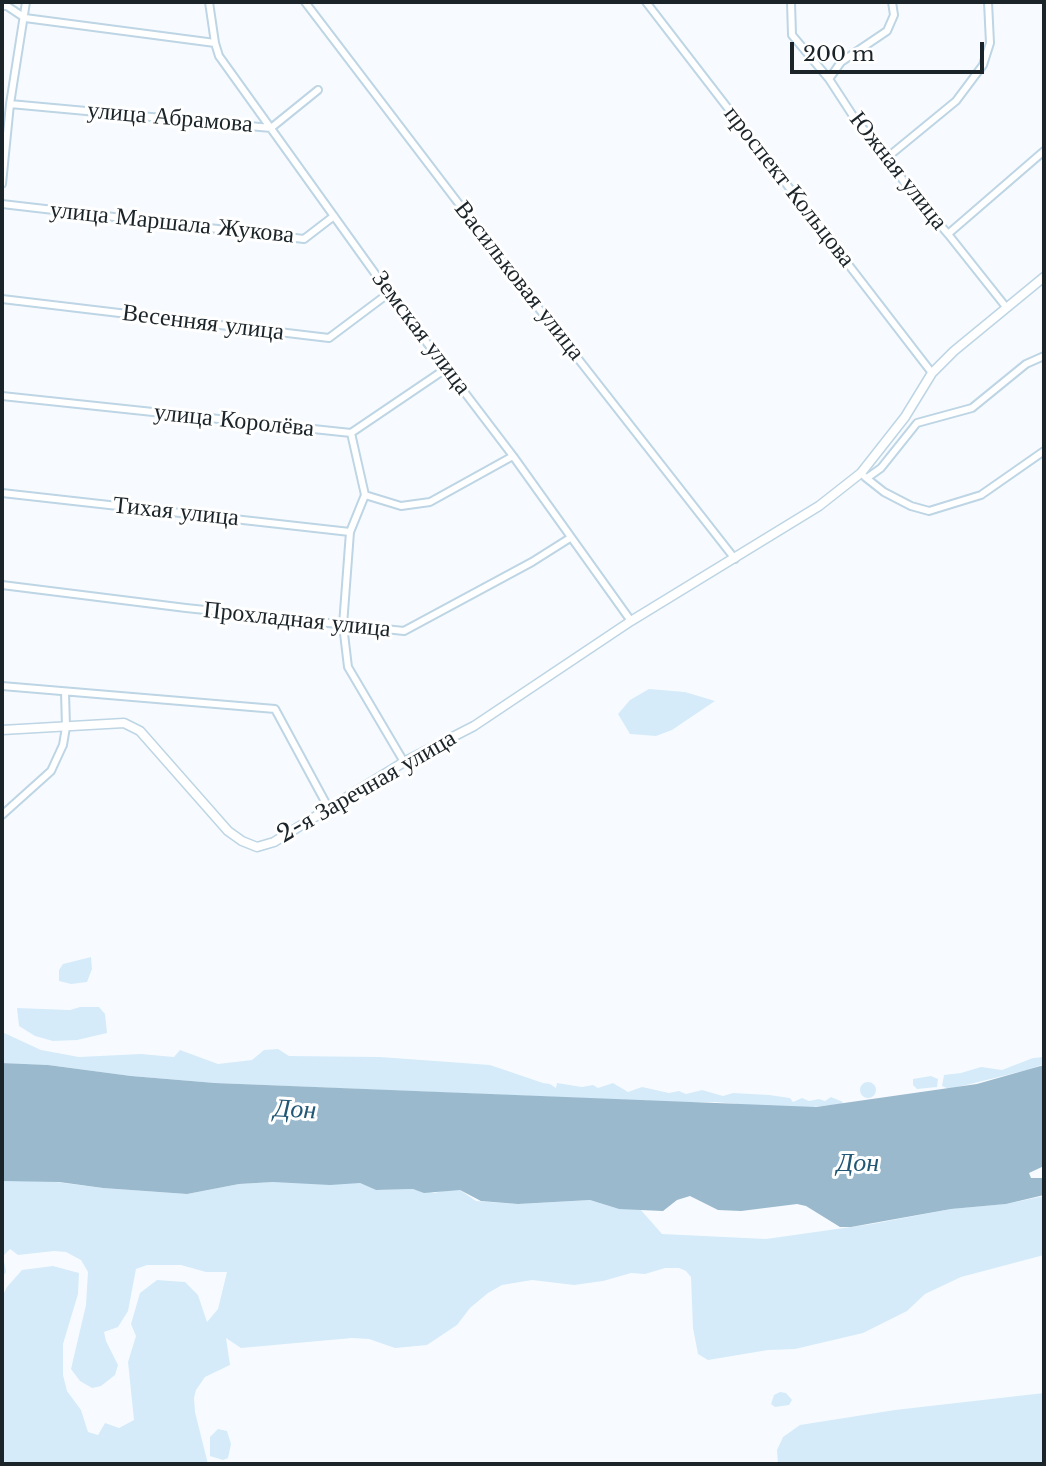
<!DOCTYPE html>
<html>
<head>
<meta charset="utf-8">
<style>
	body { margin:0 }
	#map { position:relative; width:1046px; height:1466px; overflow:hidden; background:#f7fbff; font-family:"Libre Baskerville",serif }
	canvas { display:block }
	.frame { position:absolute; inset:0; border:4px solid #1b2429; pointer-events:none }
	.scale { position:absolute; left:790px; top:42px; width:194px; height:32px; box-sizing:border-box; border:4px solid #1b2429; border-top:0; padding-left:9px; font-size:21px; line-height:24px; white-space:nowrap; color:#1b2429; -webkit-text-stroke:5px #fff; paint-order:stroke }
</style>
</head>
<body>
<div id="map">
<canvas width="1046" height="1466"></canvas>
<div class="frame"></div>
<div class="scale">200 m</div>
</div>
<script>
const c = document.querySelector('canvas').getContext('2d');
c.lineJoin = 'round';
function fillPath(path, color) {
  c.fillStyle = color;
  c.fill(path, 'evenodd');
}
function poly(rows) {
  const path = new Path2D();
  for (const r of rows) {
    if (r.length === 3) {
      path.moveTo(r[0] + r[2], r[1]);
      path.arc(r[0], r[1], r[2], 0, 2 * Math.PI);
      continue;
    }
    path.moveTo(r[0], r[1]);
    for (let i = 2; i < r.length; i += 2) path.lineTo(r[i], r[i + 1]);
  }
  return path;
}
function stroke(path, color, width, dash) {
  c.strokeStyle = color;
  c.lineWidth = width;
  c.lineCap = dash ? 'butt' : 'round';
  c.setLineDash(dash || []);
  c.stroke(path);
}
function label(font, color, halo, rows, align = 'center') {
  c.font = font + ' "Libre Baskerville",serif';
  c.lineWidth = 6;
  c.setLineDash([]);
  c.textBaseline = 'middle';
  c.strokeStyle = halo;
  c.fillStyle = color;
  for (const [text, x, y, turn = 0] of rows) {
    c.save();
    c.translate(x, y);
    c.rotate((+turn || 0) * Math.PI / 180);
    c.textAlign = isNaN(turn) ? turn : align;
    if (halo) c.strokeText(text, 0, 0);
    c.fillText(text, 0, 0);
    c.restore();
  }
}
const green = poly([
	[649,689,685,692,715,701,672,730,656,736,630,734,618,714,630,700],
	[91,957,92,969,87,982,71,984,59,981,59,970,63,964],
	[80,1007,99,1007,105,1014,107,1033,77,1040,53,1041,35,1036,19,1026,17,1008,70,1010],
	[2,1032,41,1050,79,1057,141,1054,174,1057,180,1050,218,1064,252,1060,264,1050,278,1049,289,1056,380,1057,490,1065,543,1083,550,1084,556,1088,557,1083,582,1087,593,1085,598,1088,613,1083,628,1092,642,1087,669,1093,679,1091,686,1094,702,1090,723,1096,733,1093,769,1095,790,1098,793,1102,802,1098,809,1101,819,1099,825,1101,831,1097,843,1102,841,1104,794,1109,715,1102,676,1102,215,1083,131,1076,48,1065,2,1063],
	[1044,1057,1044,1064,1027,1070,958,1087,949,1089,942,1086,944,1075,961,1073,981,1067,1002,1070,1033,1058],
	[931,1076,938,1079,937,1087,917,1089,913,1085,913,1079],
	[868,1090,8],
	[40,1180,103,1188,187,1194,239,1184,273,1182,360,1183,376,1190,413,1189,435,1193,448,1189,460,1190,476,1201,518,1204,590,1200,619,1209,640,1209,662,1234,766,1239,872,1224,951,1209,1006,1204,1044,1196,1044,1255,961,1277,925,1294,907,1311,863,1333,795,1349,768,1350,708,1360,698,1354,693,1328,691,1277,686,1271,679,1268,665,1268,645,1274,631,1273,603,1281,574,1285,532,1280,502,1285,488,1293,470,1308,457,1325,427,1345,395,1348,369,1339,352,1338,241,1348,226,1338,230,1365,205,1377,196,1390,194,1398,195,1412,208,1464,2,1464,2,1297,7,1287,22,1270,53,1266,79,1273,78,1294,63,1344,63,1375,67,1391,81,1410,88,1432,98,1435,105,1423,119,1428,134,1420,128,1362,136,1336,131,1324,140,1293,157,1280,185,1282,198,1295,207,1322,218,1309,227,1272,206,1272,181,1265,147,1265,136,1269,128,1311,118,1327,104,1332,106,1341,118,1365,115,1375,101,1386,92,1388,80,1381,71,1369,86,1305,88,1272,81,1260,66,1252,54,1251,18,1255,10,1249,3,1256,6,1272,2,1278,2,1181],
	[780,1392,786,1393,792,1400,789,1405,775,1407,771,1404,774,1395],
	[1044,1393,1044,1464,778,1464,777,1450,783,1437,800,1425,895,1410],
	[218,1429,227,1431,231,1444,228,1458,223,1460,210,1456,210,1437]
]);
const water = poly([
	[2,1063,48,1065,131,1076,215,1083,816,1107,977,1084,1044,1065,1044,1166,1029,1173,1031,1178,1044,1178,1044,1195,1006,1204,951,1209,851,1227,840,1227,806,1206,797,1204,741,1211,718,1210,690,1196,677,1200,663,1211,619,1209,590,1200,518,1204,481,1201,460,1190,424,1193,413,1189,376,1190,360,1183,330,1185,273,1182,239,1184,187,1194,103,1188,59,1182,2,1181]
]);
const minor = poly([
	[209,2,215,43,219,56,389,293,513,456,631,621],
	[305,2,536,305,735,559],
	[646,2,932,373],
	[791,2,792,35,829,79,857,122,889,156,905,184,948,234,1006,307],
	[2,6,7,6,25,18,215,43],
	[829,79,841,62,887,31,894,15,892,2],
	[10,104,271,128,318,90],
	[889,156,956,101,983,65,990,43,988,2],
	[2,184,10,104,26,2],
	[2,204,304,239,334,216],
	[948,234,1044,151],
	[2,299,329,338,389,293],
	[2,396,351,433,447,368],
	[351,433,365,495,350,532,343,625,348,667,404,762],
	[865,477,884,492,911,506,929,511,981,495,1044,451],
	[867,478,881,468,917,423,972,408,1026,364,1044,356],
	[2,493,350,532],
	[365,495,401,506,430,502,513,456],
	[2,585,186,608,404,631,532,562,570,538],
	[2,686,275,709,329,809],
	[2,815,51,771,63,745,66,727,65,692]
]);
const tertiary = poly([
	[2,730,124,723,140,731,228,831,242,841,257,847,274,842,404,762,474,726,631,621,819,506,861,473,905,417,932,373,954,351,1044,277]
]);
const streetNames = [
	["улица Абрамова",170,118,5],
	["Южная улица",898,171,52],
	["проспект Кольцова",789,187,52],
	["улица Маршала Жукова",172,223,6],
	["Васильковая улица",519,281,52],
	["Весенняя улица",203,323,7],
	["Земская улица",421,333,53],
	["улица Королёва",234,421,6],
	["Тихая улица",176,512,6],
	["Прохладная улица",297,620,6],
	["2-я Заречная улица",367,787,-30]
];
const waterNames = [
	["Дон",295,1110,3],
	["Дон",858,1164]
];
fillPath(green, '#d5ebfa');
fillPath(water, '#9ab9cd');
stroke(minor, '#bdd5e4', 10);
stroke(tertiary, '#bdd5e4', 11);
stroke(minor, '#fff', 6);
stroke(tertiary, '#fff', 8);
label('24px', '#1b2429', '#fff', streetNames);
label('italic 26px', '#225775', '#fff', waterNames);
</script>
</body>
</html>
